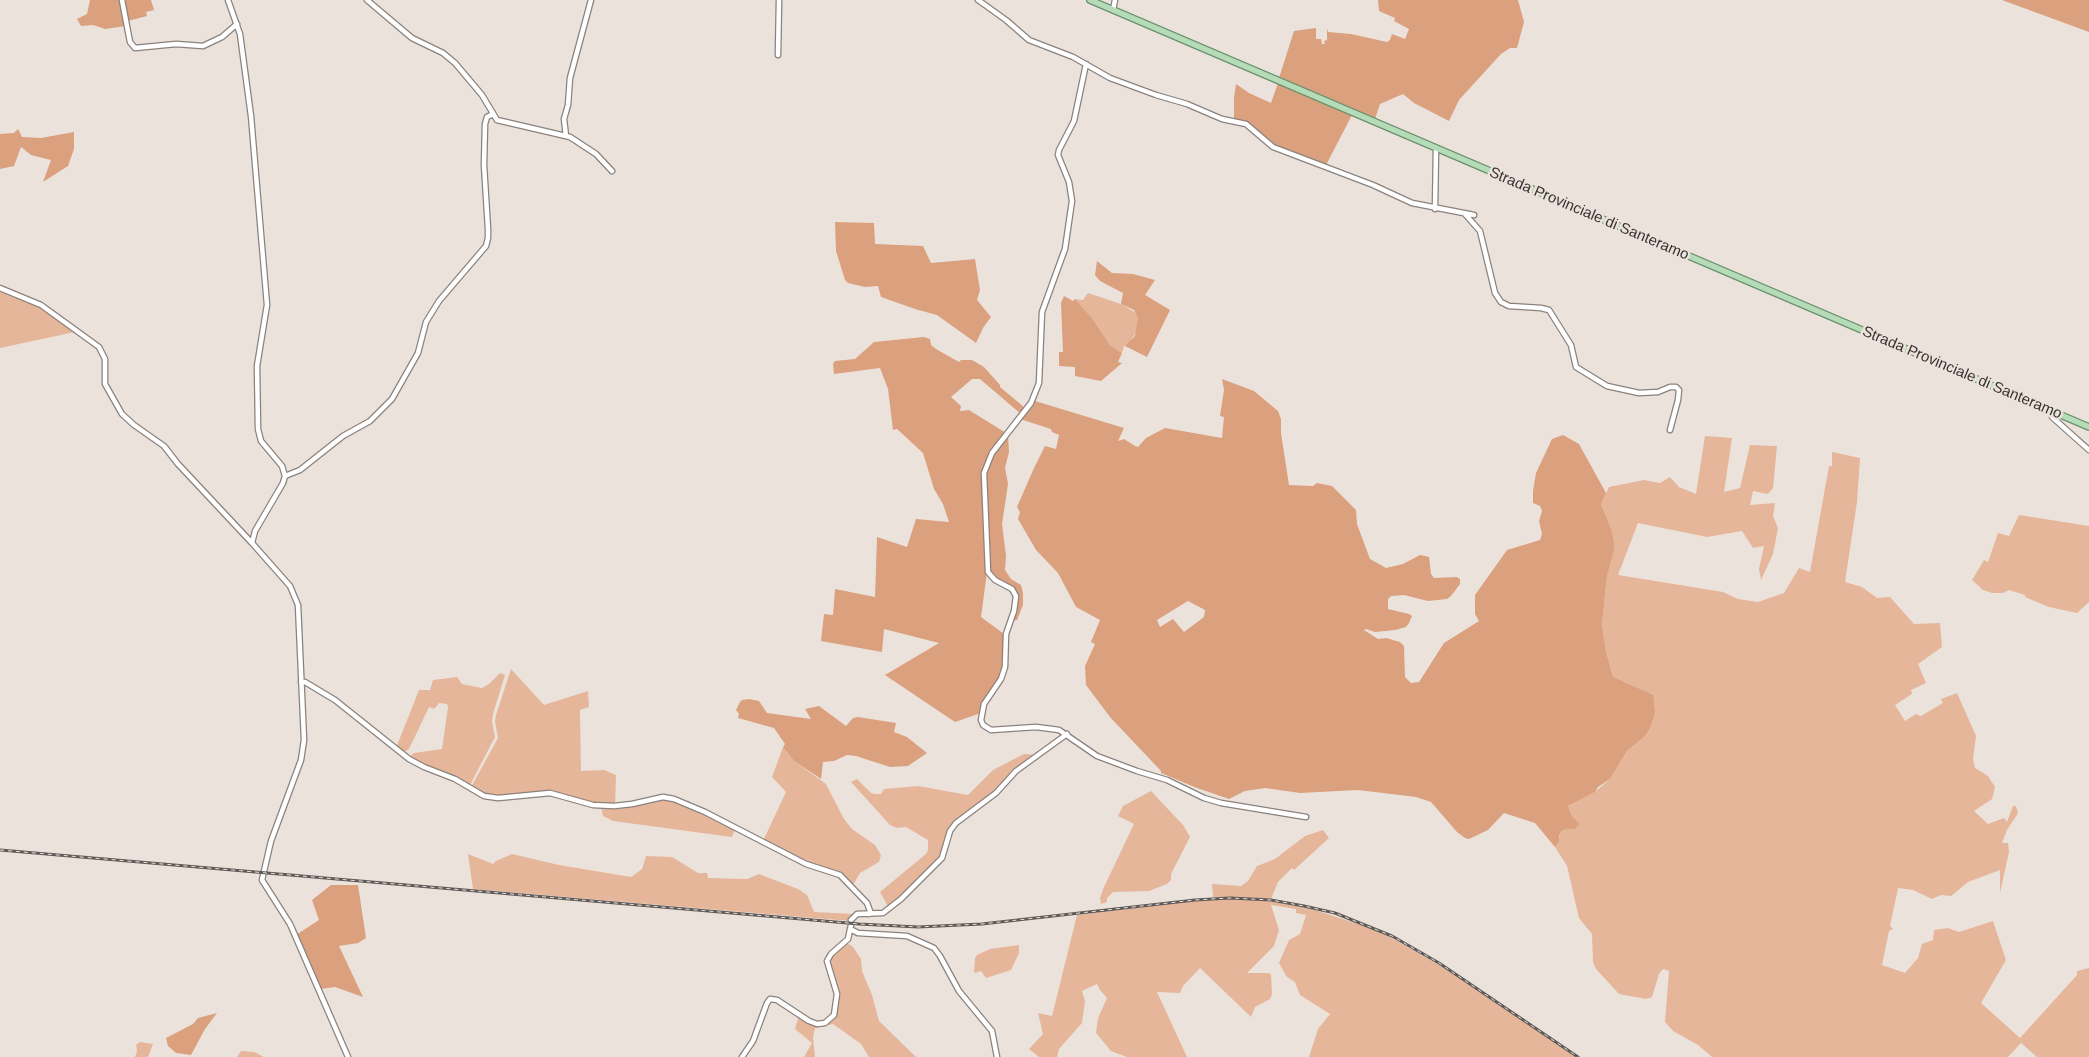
<!DOCTYPE html>
<html>
<head>
<meta charset="utf-8">
<style>
	body { margin:0 }
	canvas { display:block; background:#ece2dc }
</style>
</head>
<body>
<canvas width="2089" height="1057"></canvas>
<script>
const c = document.querySelector('canvas').getContext('2d');
c.lineJoin = 'round';
function fillPath(path, color) {
  c.fillStyle = color;
  c.fill(path, 'evenodd');
}
function poly(rows) {
  const path = new Path2D();
  for (const r of rows) {
    path.moveTo(r[0], r[1]);
    for (let i = 2; i < r.length; i += 2) path.lineTo(r[i], r[i + 1]);
  }
  return path;
}
function stroke(path, color, width, dash) {
  c.strokeStyle = color;
  c.lineWidth = width;
  c.lineCap = dash ? 'butt' : 'round';
  c.setLineDash(dash || []);
  c.stroke(path);
}
function label(font, color, halo, rows, align = 'center') {
  c.font = font + ' Helvetica,sans-serif';
  c.lineWidth = 5;
  c.setLineDash([]);
  c.textBaseline = 'middle';
  c.strokeStyle = halo;
  c.fillStyle = color;
  for (const [text, x, y, turn = 0] of rows) {
    c.save();
    c.translate(x, y);
    c.rotate((+turn || 0) * Math.PI / 180);
    c.textAlign = isNaN(turn) ? turn : align;
    if (halo) c.strokeText(text, 0, 0);
    c.fillText(text, 0, 0);
    c.restore();
  }
}
const green = poly([
	[0,290,38,305,75,332,0,348],
	[1088,293,1121,304,1136,313,1138,318,1137,331,1128,345,1124,346,1122,353,1110,345,1092,318,1075,299,1083,300],
	[1705,436,1732,438,1724,492,1740,488,1750,445,1777,446,1773,488,1768,494,1753,491,1750,505,1775,503,1773,516,1778,528,1773,554,1761,580,1759,569,1764,546,1753,548,1742,531,1707,537,1638,523,1618,575,1723,592,1738,599,1758,602,1784,593,1799,568,1810,572,1829,466,1832,466,1832,452,1860,458,1857,502,1845,582,1862,587,1877,598,1890,597,1914,624,1940,623,1942,647,1918,664,1926,683,1911,690,1912,694,1895,705,1905,721,1916,714,1921,716,1943,703,1941,699,1957,693,1976,736,1973,759,1975,768,1988,776,1995,787,1992,799,1974,811,1988,824,2004,818,2007,822,2013,806,2016,806,2018,813,2007,830,2002,843,2008,843,2009,852,2000,893,2000,870,1968,882,1951,896,1941,895,1932,899,1913,890,1898,888,1890,926,1893,929,1889,931,1882,965,1905,973,1918,958,1922,944,1933,940,1934,930,1948,928,1959,932,1993,921,2006,960,1981,1003,2020,1038,2077,975,2077,971,2089,968,2089,1057,2037,1057,2021,1043,2008,1057,1712,1057,1698,1045,1673,1031,1665,1022,1669,971,1663,969,1659,974,1652,997,1646,999,1619,994,1596,969,1593,962,1592,934,1579,918,1567,866,1555,847,1562,830,1575,829,1578,824,1572,816,1568,806,1595,792,1610,779,1627,751,1644,737,1613,677,1606,651,1602,625,1607,576,1614,542,1612,531,1601,504,1609,487,1644,480,1660,483,1670,477,1679,487,1696,494],
	[2019,515,2089,526,2089,602,2077,613,2049,607,2025,597,2025,595,2009,590,2003,593,1992,593,1983,590,1972,580,1984,560,1988,562,1998,533,2009,536],
	[511,669,544,705,588,691,589,707,580,710,581,771,604,770,616,775,615,805,588,803,554,792,488,797,470,789,498,738,495,722,496,715],
	[500,673,505,675,493,714,492,721,495,737,470,785,425,767,409,757,414,753,442,749,448,707,447,704,439,703,434,709,429,707,409,749,403,753,396,748,419,690,430,690,433,680,457,677,462,684,482,688,489,684],
	[783,747,794,761,826,784,844,819,852,829,875,845,881,855,879,862,860,873,853,885,840,873,818,866,763,841,786,792,772,777],
	[1024,754,1038,755,1023,766,989,797,952,825,943,856,889,908,880,892,926,854,928,850,928,840,906,827,897,828,890,825,851,782,857,779,871,793,876,794,881,794,884,789,918,786,968,795,993,770],
	[1151,791,1183,825,1190,837,1171,874,1171,880,1167,884,1149,891,1113,892,1107,898,1107,902,1101,904,1100,898,1104,887,1134,824,1118,816,1123,806],
	[667,798,735,829,732,837,613,821,603,816,601,807],
	[1323,830,1329,838,1294,870,1292,868,1278,882,1271,899,1213,897,1212,884,1241,886,1248,881,1257,866,1275,859,1305,836],
	[468,854,493,864,496,861,512,854,559,865,631,877,642,869,646,856,672,857,698,873,707,873,708,878,747,879,759,874,798,889,807,895,814,912,854,914,850,917,850,921,473,889],
	[1208,899,1257,899,1312,909,1379,931,1441,966,1576,1057,1309,1057,1318,1029,1330,1014,1300,995,1295,982,1287,977,1279,963,1289,940,1300,934,1306,915,1296,913,1296,909,1271,905,1279,930,1274,946,1247,973,1269,973,1271,975,1272,994,1270,999,1255,1007,1251,1017,1200,968,1183,986,1180,993,1157,992,1187,1057,1127,1057,1111,1051,1096,1033,1098,1018,1107,998,1100,990,1097,984,1082,991,1085,1001,1082,1023,1059,1049,1057,1057,1039,1057,1029,1049,1043,1034,1038,1013,1052,1016,1077,915],
	[847,943,853,947,861,959,862,971,872,995,879,1021,916,1057,869,1057,861,1044,833,1024,815,1028,813,1038,815,1057,804,1057,812,1043,795,1029,799,1015,817,1026,827,1023,835,1017,839,994,829,963,831,955],
	[1019,945,1019,953,1011,970,986,978,981,971,974,973,975,958,977,955,990,949],
	[140,1042,153,1044,148,1057,135,1057,137,1051,136,1045],
	[241,1051,254,1052,264,1057,237,1057]
]);
const forest = poly([
	[90,0,151,0,154,10,146,12,147,16,128,21,126,26,105,29,93,25,81,26,77,19,87,14],
	[1378,0,1518,0,1524,22,1517,48,1510,48,1501,54,1459,100,1449,121,1414,103,1403,94,1380,104,1375,119,1279,78,1294,31,1316,28,1316,39,1321,39,1322,44,1325,44,1324,41,1327,40,1327,28,1328,32,1351,34,1387,42,1390,40,1392,34,1405,39,1409,29,1394,21,1395,18,1379,11],
	[2002,0,2089,0,2089,32],
	[1278,83,1352,115,1325,167,1277,148,1249,124,1234,121,1234,98,1236,84,1249,93,1271,103],
	[18,129,22,137,41,138,74,132,74,149,68,166,43,182,51,160,31,155,21,147,14,166,0,169,0,134,14,133],
	[835,222,874,223,875,244,923,246,931,263,975,259,980,290,977,300,991,317,983,328,976,343,937,315,915,309,881,297,878,286,865,287,848,283,845,280,836,251],
	[1097,261,1112,273,1133,274,1155,280,1145,295,1170,310,1147,357,1125,346,1135,336,1138,318,1134,310,1121,304,1123,293,1100,281,1095,275],
	[1064,296,1073,301,1075,299,1092,318,1110,345,1122,353,1118,362,1122,363,1101,381,1075,376,1075,367,1059,366,1059,352,1063,352,1061,303],
	[924,337,930,339,931,345,936,349,959,362,961,360,972,360,984,367,1000,385,1000,387,1025,408,1021,414,980,379,972,379,951,397,961,406,960,411,969,410,1006,433,983,472,982,481,985,561,987,572,981,617,1004,634,1004,670,981,713,955,722,885,675,939,643,884,629,882,652,821,641,824,614,833,615,835,589,875,597,877,537,907,547,916,519,949,522,943,504,934,489,923,453,897,429,893,430,888,389,880,368,834,374,833,364,835,361,855,359,874,342],
	[1222,379,1254,391,1278,411,1281,419,1281,433,1289,485,1313,486,1317,483,1332,486,1356,510,1357,524,1370,559,1386,568,1403,564,1420,555,1429,557,1431,574,1434,578,1457,577,1460,579,1460,584,1451,596,1447,599,1428,601,1404,595,1391,596,1388,599,1388,609,1409,614,1412,616,1409,623,1406,627,1395,630,1375,632,1366,629,1364,630,1378,639,1386,638,1400,642,1404,646,1405,677,1411,683,1419,682,1444,643,1479,621,1475,614,1475,595,1507,550,1540,540,1542,534,1539,521,1542,511,1540,506,1533,503,1533,491,1536,473,1552,439,1563,435,1579,444,1606,493,1601,504,1612,531,1614,542,1614,550,1607,576,1602,625,1606,651,1613,677,1653,695,1655,713,1650,728,1644,737,1627,751,1610,779,1598,787,1595,792,1568,806,1572,816,1579,824,1575,829,1562,830,1559,836,1559,842,1555,847,1535,823,1504,813,1488,830,1469,839,1465,838,1457,832,1431,802,1416,797,1358,790,1300,793,1265,788,1245,791,1229,799,1197,788,1161,773,1161,771,1110,717,1086,685,1085,666,1095,644,1091,642,1100,620,1076,607,1058,573,1036,550,1018,519,1020,512,1017,507,1034,468,1045,446,1056,449,1059,435,1052,432,1051,429,1020,419,1035,401,1124,428,1118,441,1124,439,1135,446,1138,447,1146,438,1165,428,1222,438,1224,417,1220,416,1224,390],
	[1188,601,1205,610,1204,617,1184,632,1173,619,1160,627,1157,620],
	[1008,436,1009,452,1005,468,1008,484,1002,524,1006,556,1005,570,1011,579,1021,585,1023,593,1023,605,1017,620,1011,621,1017,593,989,571,985,472,991,458],
	[749,699,759,701,767,713,811,719,805,709,819,706,846,726,853,718,858,717,896,723,894,732,907,737,927,753,908,766,890,767,856,756,847,755,834,761,823,762,821,779,794,761,783,747,785,744,774,728,738,718,739,714,736,710,740,702,742,700],
	[331,885,358,885,366,938,358,943,339,946,363,997,335,987,320,989,296,935,319,920,312,900],
	[217,1013,205,1029,191,1055,176,1053,168,1046,166,1038,193,1024,198,1018]
]);
const minor = poly([
	[122,0,130,42,135,48,176,44,203,46,222,37,237,24],
	[228,0,240,34,251,116,267,305,257,366,258,429,261,441,282,466,285,476,283,483,255,531,252,543,290,586,298,605,304,740,301,760,271,841,262,880,290,924,348,1057],
	[367,0,412,38,443,53,455,63,482,95,497,120,570,137,596,154,612,171],
	[978,0,1006,20,1029,40,1073,57,1110,78,1156,95,1187,104,1222,119,1246,124,1273,147,1373,185,1412,203,1474,215],
	[1113,10,1115,0],
	[778,55,779,0],
	[1086,64,1074,121,1059,150,1058,155,1069,182,1072,201,1065,249,1042,312,1039,383,1031,403,992,453,984,473,988,572,995,580,1012,589,1016,596,1014,611,1006,634,1005,667,1001,679,984,704,981,720,983,725,991,730,1036,727,1059,730,1097,756,1137,771,1167,780,1204,798,1221,803,1306,817],
	[566,136,564,119,568,105,570,78,591,0],
	[1435,209,1436,148],
	[1465,214,1480,231,1495,293,1501,302,1509,306,1541,308,1549,310,1571,345,1576,367,1607,386,1639,393,1658,392,1670,387,1676,387,1679,390,1678,400,1670,430],
	[0,288,41,305,99,347,105,359,105,384,122,414,134,425,164,446,178,464,252,543],
	[2051,411,2052,417,2089,450],
	[285,476,300,470,343,436,370,421,392,399,418,353,426,322,439,301,486,246,488,238,488,229,484,165,485,124,487,117,493,114],
	[301,682,305,682,335,700,409,759,424,767,455,779,484,796,498,798,550,793,593,805,614,806,632,804,663,797,674,799,705,812,806,864,840,875,867,903,870,911,869,914],
	[851,920,857,914,883,913,901,899,942,858,950,831,956,823,996,793,1016,771,1067,734],
	[850,929,858,933,907,936,934,948,940,956,959,991,992,1031,997,1057],
	[742,1057,753,1041,767,1003,770,999,777,1000,809,1021,817,1024,825,1023,834,1015,837,994,827,961,831,954,848,939,851,925]
]);
const major = poly([
	[1090,0,2089,427]
]);
const rail = poly([
	[0,850,859,924,918,927,982,924,1195,900,1230,898,1271,900,1304,906,1335,913,1392,936,1439,963,1578,1057]
]);
const streetNames = [
	["Strada Provinciale di Santeramo",1589,214,23],
	["Strada Provinciale di Santeramo",1962,373,23]
];
fillPath(green, '#e5b69a');
fillPath(forest, '#dba07d');
stroke(minor, '#8b827d', 7);
stroke(major, '#69916c', 8);
stroke(minor, '#fff', 4.5);
stroke(major, '#b5dbb9', 5.5);
stroke(rail, '#5f5a57', 3);
stroke(rail, '#ece2dc', 1, [4]);
label('15px', '#373331', '#ece2dc', streetNames);
</script>
</body>
</html>
